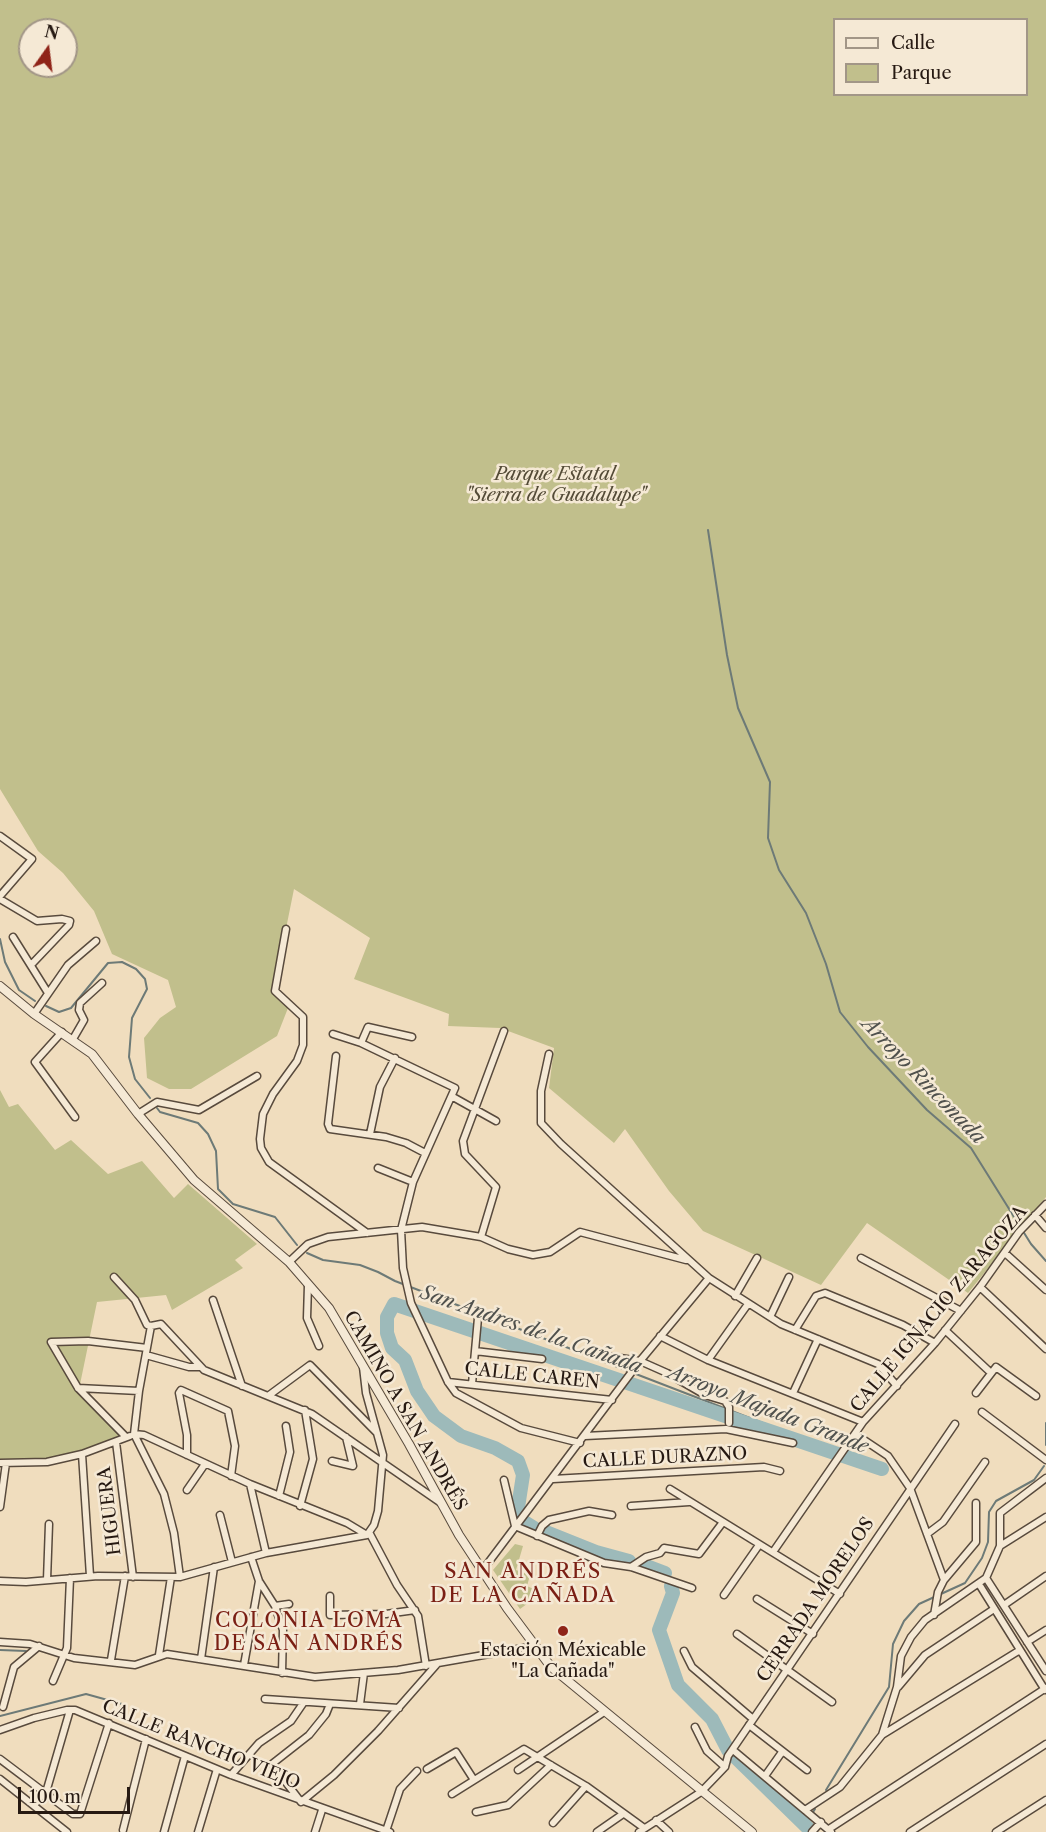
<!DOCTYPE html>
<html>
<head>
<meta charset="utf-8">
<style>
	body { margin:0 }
	#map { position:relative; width:1046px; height:1832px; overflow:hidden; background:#f0ddbe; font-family:"Libre Caslon Text",serif }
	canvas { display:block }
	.legend { position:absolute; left:833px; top:18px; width:195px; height:78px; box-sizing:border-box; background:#f5e9d5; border:2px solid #a29687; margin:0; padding:8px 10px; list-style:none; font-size:18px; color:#261912 }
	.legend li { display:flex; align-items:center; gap:12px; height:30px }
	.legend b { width:30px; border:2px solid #a29687 }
	.north { position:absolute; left:18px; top:18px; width:60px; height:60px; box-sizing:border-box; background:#f5e9d5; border:2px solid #a29687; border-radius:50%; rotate:14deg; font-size:16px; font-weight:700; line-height:24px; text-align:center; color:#261912 }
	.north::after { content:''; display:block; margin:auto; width:21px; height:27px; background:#8f2418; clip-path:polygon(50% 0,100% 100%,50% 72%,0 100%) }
	.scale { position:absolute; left:18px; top:1787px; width:112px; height:27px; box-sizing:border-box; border:3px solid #261912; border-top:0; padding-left:8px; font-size:18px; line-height:21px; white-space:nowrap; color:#261912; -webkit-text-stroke:4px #f5e9d5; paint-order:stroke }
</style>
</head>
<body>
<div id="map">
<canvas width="1046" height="1832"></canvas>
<ul class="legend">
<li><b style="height:8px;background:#f5e9d5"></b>Calle</li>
<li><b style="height:16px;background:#c1bf8c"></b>Parque</li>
</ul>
<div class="north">N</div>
<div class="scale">100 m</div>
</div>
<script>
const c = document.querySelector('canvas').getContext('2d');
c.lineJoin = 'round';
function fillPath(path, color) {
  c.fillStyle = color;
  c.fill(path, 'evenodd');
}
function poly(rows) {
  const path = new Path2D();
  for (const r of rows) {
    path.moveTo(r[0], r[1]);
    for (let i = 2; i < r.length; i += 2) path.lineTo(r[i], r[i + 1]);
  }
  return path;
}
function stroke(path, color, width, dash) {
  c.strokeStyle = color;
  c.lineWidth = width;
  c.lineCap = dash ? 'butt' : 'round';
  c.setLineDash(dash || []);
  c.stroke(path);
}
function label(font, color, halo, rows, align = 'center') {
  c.font = font + ' "Libre Caslon Text",serif';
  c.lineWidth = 5;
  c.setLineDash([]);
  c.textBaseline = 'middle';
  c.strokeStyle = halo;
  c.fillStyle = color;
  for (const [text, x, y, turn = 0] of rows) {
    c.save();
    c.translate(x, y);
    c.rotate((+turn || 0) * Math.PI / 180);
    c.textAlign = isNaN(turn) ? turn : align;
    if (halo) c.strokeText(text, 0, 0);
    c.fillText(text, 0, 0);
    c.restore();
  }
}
const green = poly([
	[0,0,1046,0,1046,1197,968,1293,867,1223,821,1285,703,1231,669,1191,625,1129,614,1143,549,1088,554,1048,500,1028,448,1026,449,1014,354,979,370,938,294,889,275,983,278,996,288,1008,277,1036,191,1089,169,1089,147,1078,144,1038,160,1018,176,1007,168,980,112,954,94,911,63,873,38,851,0,789],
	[834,20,1026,20,1026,94,834,94],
	[30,30,66,30,66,66,30,66],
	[0,1090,9,1107,18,1104,55,1150,71,1140,108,1174,142,1161,174,1198,188,1184,257,1244,235,1260,243,1268,172,1310,166,1295,97,1302,78,1394,121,1436,95,1448,46,1460,0,1462],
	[515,1544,523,1546,516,1570,530,1575,527,1586,542,1593,520,1609,493,1570]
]);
const stream = poly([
	[708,530,727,655,738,708,770,782,768,838,779,870,806,913,826,964,840,1012,868,1047,927,1110,971,1148,1031,1244,1046,1261],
	[0,939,5,962,19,990,35,1001],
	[46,1006,59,1012,71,1008,108,963,122,962,136,969,145,979,147,989,132,1018,129,1057,135,1079,150,1098],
	[157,1108,160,1112,198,1123,208,1134,216,1151,218,1189,233,1204,275,1217,297,1245],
	[307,1253,323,1260,360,1265,378,1272,395,1281,882,1469],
	[1046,1423,1046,1445],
	[0,1650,26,1651],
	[0,1716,86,1694,122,1704],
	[826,1790,889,1687,893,1644,904,1621,919,1604,965,1583,982,1558,988,1542,989,1512,996,1501,1034,1480,1044,1466],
	[805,1825,815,1809]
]);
const river = poly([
	[517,1514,523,1475,518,1461,495,1448,461,1436,434,1416,417,1391,405,1360,392,1348,387,1333,387,1317,394,1304,882,1469],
	[526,1523,534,1528],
	[546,1532,596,1552,629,1561],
	[644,1565,665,1573],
	[671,1586,673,1593,659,1630,678,1685,712,1719,728,1750,810,1830]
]);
const minor = poly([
	[0,836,32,859,0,896],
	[0,899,37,921,62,919,70,921,69,925,31,965],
	[286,929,275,991,303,1017,303,1045,297,1061,273,1094,263,1114,260,1139,261,1148,269,1162,367,1233],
	[13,937,48,993],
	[34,1014,68,965,96,941],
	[62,1032,35,1062,75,1117],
	[333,1034,361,1043,455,1088,413,1182,401,1230,403,1268,411,1303,448,1382,456,1393,521,1428,580,1443],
	[73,1039,84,1020,79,1010,80,1003,102,983],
	[361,1043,368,1027,412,1037],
	[549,1054,541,1091,541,1123,561,1144,709,1278,781,1324,878,1364,897,1386],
	[336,1056,328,1124,330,1129,386,1137,406,1143,425,1153],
	[453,1097,496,1121],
	[138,1114,157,1102,199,1110,257,1076],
	[370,1134,380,1087,395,1058],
	[378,1168,413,1182],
	[1035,1215,1046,1228],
	[481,1237,496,1187,465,1154,463,1141,504,1031],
	[1005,1253,1046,1290],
	[861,1258,961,1311],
	[289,1262,308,1244,328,1237,422,1227,481,1237,508,1249,533,1255,550,1252,580,1232,686,1260],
	[114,1277,135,1300,147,1325,151,1326],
	[308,1285,307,1318,319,1346],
	[980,1287,1046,1349],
	[735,1296,757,1258],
	[213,1300,242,1386],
	[770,1317,789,1277],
	[151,1326,161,1324,204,1370,312,1414,441,1503],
	[795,1330,816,1296,825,1293,903,1325,935,1343],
	[945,1330,990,1372],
	[660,1336,708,1360,863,1422],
	[475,1351,542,1359],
	[593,1354,640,1361,667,1373,705,1395,725,1401,729,1407,729,1423],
	[146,1355,189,1367,200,1367],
	[708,1360,748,1304],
	[448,1382,612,1400],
	[472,1384,478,1318],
	[78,1388,139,1391],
	[793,1393,818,1339],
	[976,1393,996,1367,1036,1396],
	[268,1396,310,1365,376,1432],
	[982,1412,1046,1460],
	[134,1434,144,1435,250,1484,347,1523,367,1535,370,1534,397,1585,418,1616,426,1666],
	[134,1434,164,1494,174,1533,180,1577],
	[134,1434,139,1391,151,1326],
	[855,1434,888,1456,910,1488,944,1580,938,1592,934,1615],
	[585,1436,726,1429,793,1443],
	[126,1437,78,1388,51,1342,88,1341,147,1348],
	[116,1442,133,1577],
	[82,1454,90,1576],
	[187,1455,187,1435,179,1393,181,1390,228,1411,235,1446,231,1476],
	[332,1461,353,1466,346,1437],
	[0,1463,47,1462,82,1454,130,1436],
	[553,1479,764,1467,780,1471],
	[504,1480,515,1526,604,1563,631,1567,692,1588],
	[250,1484,266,1553],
	[670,1489,840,1594],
	[187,1490,205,1464],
	[279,1496,290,1452,286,1426],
	[300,1506,313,1459,305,1410],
	[631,1506,689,1502],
	[0,1507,6,1463],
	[220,1515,232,1562],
	[927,1534,943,1522,985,1462],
	[537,1536,542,1526,549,1520,589,1511,612,1515],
	[1000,1546,1046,1517],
	[773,1552,863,1422,935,1343,980,1287,1019,1232,1046,1204],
	[251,1557,259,1581,275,1606,283,1630,282,1673],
	[631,1567,646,1557,660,1553,664,1548,699,1554,723,1522],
	[482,1571,640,1361,709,1278],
	[986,1578,1046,1671],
	[47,1580,49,1524],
	[944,1580,976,1542,976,1503],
	[0,1581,26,1582,98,1576,180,1577,266,1553,367,1535,374,1525,378,1511,383,1455,366,1393,363,1367],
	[979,1584,1045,1690],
	[724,1595,759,1545],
	[330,1596,330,1615,386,1614,415,1610],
	[757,1599,813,1634],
	[1004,1605,1046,1576],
	[275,1606,289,1604],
	[737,1634,832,1702],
	[0,1642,30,1644,74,1658,135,1665,167,1654,315,1677,398,1670,535,1646],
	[1027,1642,1046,1630],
	[684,1651,692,1667,753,1719],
	[159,1655,171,1577],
	[201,1659,214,1567],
	[111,1660,125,1576],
	[244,1665,259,1581],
	[53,1681,67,1648,70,1578],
	[898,1687,925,1655,994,1609],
	[265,1699,399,1708],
	[330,1704,326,1714,309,1735,272,1764,301,1802,334,1775,378,1731,437,1664],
	[360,1704,364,1673],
	[3,1707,14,1667,39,1646],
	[749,1725,807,1770],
	[695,1727,707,1751,725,1767],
	[0,1730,34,1718,67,1710,75,1710,231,1775,390,1832],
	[882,1735,1020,1650],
	[733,1750,831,1832],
	[0,1759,73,1814,80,1814,109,1723],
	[427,1769,456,1752,474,1780],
	[518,1770,604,1712],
	[231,1775,259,1743,291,1721,304,1702],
	[765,1776,782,1752],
	[0,1779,67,1832],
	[452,1794,524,1749,586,1786,644,1828],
	[35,1804,47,1789,70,1710],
	[805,1810,840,1787,882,1735,897,1687,901,1656,911,1637,925,1620,986,1578,1000,1546,1000,1513,1046,1478],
	[476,1812,508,1805,551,1765],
	[656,1820,669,1832],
	[553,1823,586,1786],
	[829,1829,1046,1688],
	[123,1830,146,1739],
	[386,1831,400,1789,417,1771],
	[164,1832,185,1756],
	[198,1832,217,1769],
	[315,1832,322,1810],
	[597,1832,623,1814],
	[639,1832,701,1792,725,1767,728,1756,955,1424],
	[812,1832,821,1822],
	[910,1832,1046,1744],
	[996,1832,1046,1800]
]);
const tertiary = poly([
	[0,986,34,1014,92,1054,138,1114,194,1180,289,1262,329,1308,409,1444,459,1535,507,1608,551,1667,752,1832]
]);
const markers = [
	[563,1631,6,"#8f2418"]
];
const parkNames = [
	["Parque Estatal",555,475],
	["\"Sierra de Guadalupe\"",555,496]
];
const streetNames = [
	["CALLE IGNACIO ZARAGOZA",939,1309,-50],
	["CALLE CAREN",532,1376,6],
	["CAMINO A SAN ANDRÉS",405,1411,60],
	["CALLE DURAZNO",665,1458,-3],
	["HIGUERA",110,1511,-97],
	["CERRADA MORELOS",816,1600,-56],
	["CALLE RANCHO VIEJO",201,1745,22]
];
const poiNames = [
	["Estación Méxicable",563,1651],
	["\"La Cañada\"",563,1672]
];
const waterNames = [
	["Arroyo Rinconada",923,1081,46],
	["San Andres de la Cañada",531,1330,19],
	["Arroyo Majada Grande",768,1410,21]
];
const neighbourhoodNames = [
	["COLONIA LOMA",309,1621],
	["DE SAN ANDRÉS",309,1644]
];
const quarterNames = [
	["SAN ANDRÉS",523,1572],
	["DE LA CAÑADA",523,1596]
];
fillPath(green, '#c1bf8c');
stroke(stream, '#6d7a77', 2);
stroke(river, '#9dbaba', 14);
stroke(minor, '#584a3d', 9);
stroke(tertiary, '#584a3d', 10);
stroke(minor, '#f5e9d5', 6);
stroke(tertiary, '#f5e9d5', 8);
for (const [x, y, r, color] of markers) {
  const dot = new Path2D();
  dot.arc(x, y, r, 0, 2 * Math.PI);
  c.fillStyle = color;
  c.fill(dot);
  stroke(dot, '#f5e9d5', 2);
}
label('italic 18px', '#544b37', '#f5e9d5', parkNames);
label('18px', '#261912', '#f5e9d5', streetNames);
label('18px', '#261912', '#f5e9d5', poiNames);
label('italic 20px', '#50514d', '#f5e9d5', waterNames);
c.letterSpacing = '1.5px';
label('20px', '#7a1f14', '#f5e9d5', neighbourhoodNames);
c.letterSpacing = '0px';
c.letterSpacing = '1.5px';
label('21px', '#7a1f14', '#f5e9d5', quarterNames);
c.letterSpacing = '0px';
</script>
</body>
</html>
